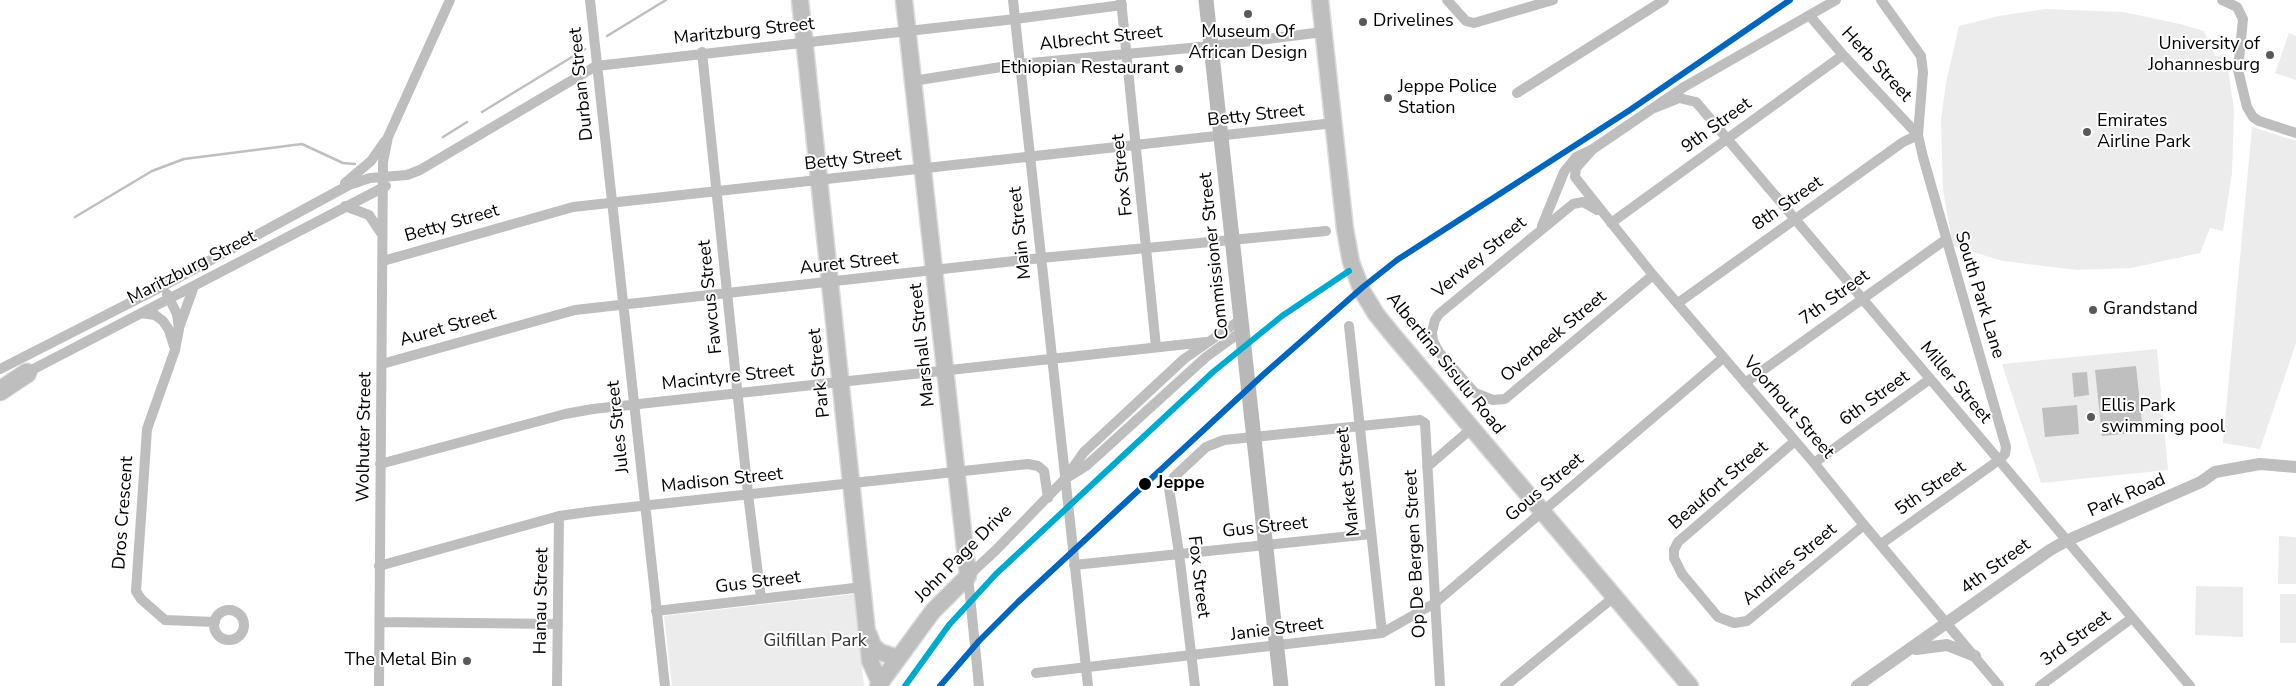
<!DOCTYPE html>
<html>
<head>
<meta charset="utf-8">
<style>
	body { margin:0 }
	canvas { display:block; background:#fff }
</style>
</head>
<body>
<canvas width="2296" height="686"></canvas>
<script>
const c = document.querySelector('canvas').getContext('2d');
c.lineJoin = 'round';
function fillPath(path, color) {
  c.fillStyle = color;
  c.fill(path, 'evenodd');
}
function poly(rows) {
  const path = new Path2D();
  for (const r of rows) {
    if (r.length === 3) {
      path.moveTo(r[0] + r[2], r[1]);
      path.arc(r[0], r[1], r[2], 0, 2 * Math.PI);
      continue;
    }
    path.moveTo(r[0], r[1]);
    for (let i = 2; i < r.length; i += 2) path.lineTo(r[i], r[i + 1]);
  }
  return path;
}
function stroke(path, color, width, dash) {
  c.strokeStyle = color;
  c.lineWidth = width;
  c.lineCap = dash ? 'butt' : 'round';
  c.setLineDash(dash || []);
  c.stroke(path);
}
function label(font, color, halo, rows, align = 'center') {
  c.font = font + ' "Nunito Sans",sans-serif';
  c.lineWidth = 4;
  c.setLineDash([]);
  c.textBaseline = 'middle';
  c.strokeStyle = halo;
  c.fillStyle = color;
  for (const [text, x, y, turn = 0] of rows) {
    c.save();
    c.translate(x, y);
    c.rotate((+turn || 0) * Math.PI / 180);
    c.textAlign = isNaN(turn) ? turn : align;
    if (halo) c.strokeText(text, 0, 0);
    c.fillText(text, 0, 0);
    c.restore();
  }
}
const green = poly([
	[2046,9,2123,12,2180,24,2204,31,2215,56,2226,54,2234,110,2232,173,2223,231,2210,228,2200,253,2131,268,2077,270,2003,261,1953,246,1943,190,1941,120,1946,83,1959,26,1999,16],
	[2289,33,2296,36,2296,80,2275,73],
	[2252,127,2296,141,2296,343,2260,449,2223,443],
	[2157,349,2168,470,2041,483,2002,364],
	[2279,536,2296,537,2296,584,2278,584],
	[2196,586,2243,587,2243,637,2195,635],
	[854,594,864,686,672,686,664,616],
	[2280,594,2296,594,2296,643,2280,643]
]);
const water = poly([
	[2136,366,2143,432,2102,436,2095,370],
	[2087,372,2089,395,2074,397,2072,373],
	[2077,405,2079,434,2045,437,2042,408]
]);
const stream = poly([
	[607,36,666,0],
	[482,112,585,49],
	[443,137,467,122],
	[75,217,152,171,184,159,302,144,343,163,355,164]
]);
const minor = poly([
	[590,0,665,686],
	[1013,0,1088,686],
	[1121,0,1156,347],
	[1447,0,1466,21,1474,23,1553,0],
	[1881,0,1921,56,1923,72,1918,135,1923,157,2006,447,2005,454,1999,460,1881,544],
	[2222,0,2237,7,2243,19,2238,70,2247,107,2253,117,2259,121,2296,133],
	[1810,16,1843,55,1918,135],
	[702,52,748,494,761,598],
	[913,81,1020,64,1211,46,1323,32],
	[1517,93,1664,0],
	[1654,108,1679,98,1696,102,2190,686],
	[1593,149,1576,168,1575,177,1582,186,1653,275,1814,463,1864,525,1999,686],
	[345,183,371,161,385,141],
	[345,206,369,215,381,233],
	[1597,210,1583,202,1573,204,1439,314,1435,320,1432,332,1433,341,1439,352,1475,393,1493,400,1505,399,1653,275],
	[1611,223,1843,55],
	[1542,226,1564,172,1576,157,1593,149,1684,87,1836,0],
	[383,261,573,207,1334,123],
	[167,294,177,314,179,329,175,350,147,429,136,591,141,599,165,620,215,622],
	[1678,303,1903,142,1918,135],
	[141,313,155,315,163,321,169,330,174,346],
	[1240,320,1184,359,1084,452,1065,479,1086,466,1206,357,1242,331],
	[180,325,194,286],
	[1349,326,1382,633],
	[382,364,575,310,1041,258,1326,231],
	[0,369,163,286,349,185,370,178,407,175,420,170,596,66,1015,19,1122,5],
	[24,374,386,186],
	[1745,383,1945,240],
	[1795,441,1678,542,1674,550,1674,558,1682,574,1718,617,1734,623,1747,621,1864,525],
	[1814,463,1930,379],
	[380,464,565,414,593,409,1206,342],
	[1427,467,1471,429],
	[1074,565,1371,534],
	[379,566,559,516,595,511,1028,464,1038,466,1044,471,1048,498],
	[229,625,15],
	[656,611,863,587],
	[380,622,558,624],
	[1036,673,1382,633,1435,603,1723,358],
	[379,686,383,162,388,137,450,0],
	[557,686,559,516],
	[979,686,968,576,996,550,1065,479],
	[1195,686,1179,553,1169,488,1174,477,1206,447,1224,440,1420,420,1425,423,1440,686],
	[1505,686,1614,597],
	[2040,686,2132,618]
]);
const tertiary = poly([
	[1916,649,1947,645,1975,656],
	[1857,686,2050,550,2066,541,2201,482,2215,472,2260,464,2296,467]
]);
const secondary = poly([
	[1206,0,1281,686]
]);
const primary = poly([
	[800,0,870,661,880,683],
	[1320,0,1345,229,1351,262,1362,291,1376,314,1393,335,1690,686],
	[869,635,873,646,880,652,898,658],
	[878,686,933,611,968,576,904,0]
]);
const motorway = poly([
	[0,391,27,373]
]);
const rail1 = poly([
	[940,686,979,641,1018,602,1264,374,1363,287,1397,260,1630,110,1790,0]
]);
const rail2 = poly([
	[905,686,949,625,996,574,1213,372,1282,316,1349,271]
]);
const markers = [
	[1248,14,5,"#595959"],
	[1363,22,5,"#595959"],
	[2270,55,5,"#595959"],
	[1179,69,5,"#595959"],
	[1388,98,5,"#595959"],
	[2087,132,5,"#595959"],
	[2093,310,5,"#595959"],
	[2091,417,5,"#595959"],
	[1145,484,7,"#000"],
	[467,661,5,"#595959"]
];
const poiNames = [
	["Drivelines",1373,22],
	["Museum Of",1248,33,"center"],
	["African Design",1248,54,"center"],
	["University of",2260,45,"right"],
	["Johannesburg",2260,66,"right"],
	["Ethiopian Restaurant",1169,69,"right"],
	["Jeppe Police",1398,88],
	["Station",1398,109],
	["Emirates",2097,122],
	["Airline Park",2097,143],
	["Grandstand",2103,310],
	["Ellis Park",2101,407],
	["swimming pool",2101,428],
	["The Metal Bin",457,661,"right"]
];
const streetNames = [
	["Maritzburg Street",744,32,-6],
	["Albrecht Street",1101,39,-6],
	["Herb Street",1876,65,47],
	["Durban Street",582,84,-96],
	["Betty Street",1256,116,-6],
	["9th Street",1717,126,-36],
	["Betty Street",853,160,-6],
	["Fox Street",1123,175,-96],
	["8th Street",1788,204,-35],
	["Betty Street",452,224,-16],
	["Main Street",1021,233,-96],
	["Commissioner Street",1215,256,-96],
	["Verwey Street",1480,258,-40],
	["Auret Street",849,264,-6],
	["Maritzburg Street",192,268,-27],
	["South Park Lane",1979,295,73],
	["Fawcus Street",711,297,-96],
	["7th Street",1835,298,-36],
	["Auret Street",448,328,-16],
	["Overbeek Street",1554,337,-40],
	["Marshall Street",923,345,-96],
	["Albertina Sisulu Road",1445,364,51],
	["Park Street",820,373,-96],
	["Macintyre Street",728,378,-6],
	["Miller Street",1955,383,50],
	["6th Street",1875,399,-36],
	["Voorhout Street",1788,408,49],
	["Jules Street",619,427,-96],
	["Wolhuter Street",365,437,-89],
	["Madison Street",722,481,-6],
	["Market Street",1349,482,-96],
	["Beaufort Street",1719,486,-41],
	["Gous Street",1545,488,-40],
	["5th Street",1931,489,-35],
	["Park Road",2127,496,-24],
	["Dros Crescent",124,513,-86],
	["Gus Street",1265,528,-6],
	["John Page Drive",964,554,-45],
	["Op De Bergen Street",1416,554,-93],
	["Andries Street",1790,565,-40],
	["4th Street",1996,567,-36],
	["Fox Street",1198,577,83],
	["Gus Street",758,583,-7],
	["Hanau Street",542,601,-89],
	["Janie Street",1277,630,-7],
	["3rd Street",2076,639,-36]
];
const stopNames = [
	["Jeppe",1157,484]
];
const parkNames = [
	["Gilfillan Park",815,642]
];
fillPath(green, '#ececec');
fillPath(water, '#bfbfbf');
stroke(stream, '#bfbfbf', 2.5);
stroke(primary, '#dbdbdb', 19);
stroke(motorway, '#dbdbdb', 21);
stroke(minor, '#bebebe', 10);
stroke(tertiary, '#bebebe', 12);
stroke(secondary, '#b8b8b8', 15);
stroke(primary, '#bebebe', 16);
stroke(motorway, '#bebebe', 19);
stroke(rail1, '#0065bd', 6);
stroke(rail2, '#00a9ce', 6);
for (const [x, y, r, color] of markers) {
  const dot = new Path2D();
  dot.arc(x, y, r, 0, 2 * Math.PI);
  c.fillStyle = color;
  c.fill(dot);
  stroke(dot, '#fff', 2);
}
label('18px', '#000', '#fff', poiNames, 'left');
label('18px', '#000', '#fff', streetNames);
label('bold 18px', '#000', '#fff', stopNames, 'left');
label('18px', '#333', '#fff', parkNames);
</script>
</body>
</html>
